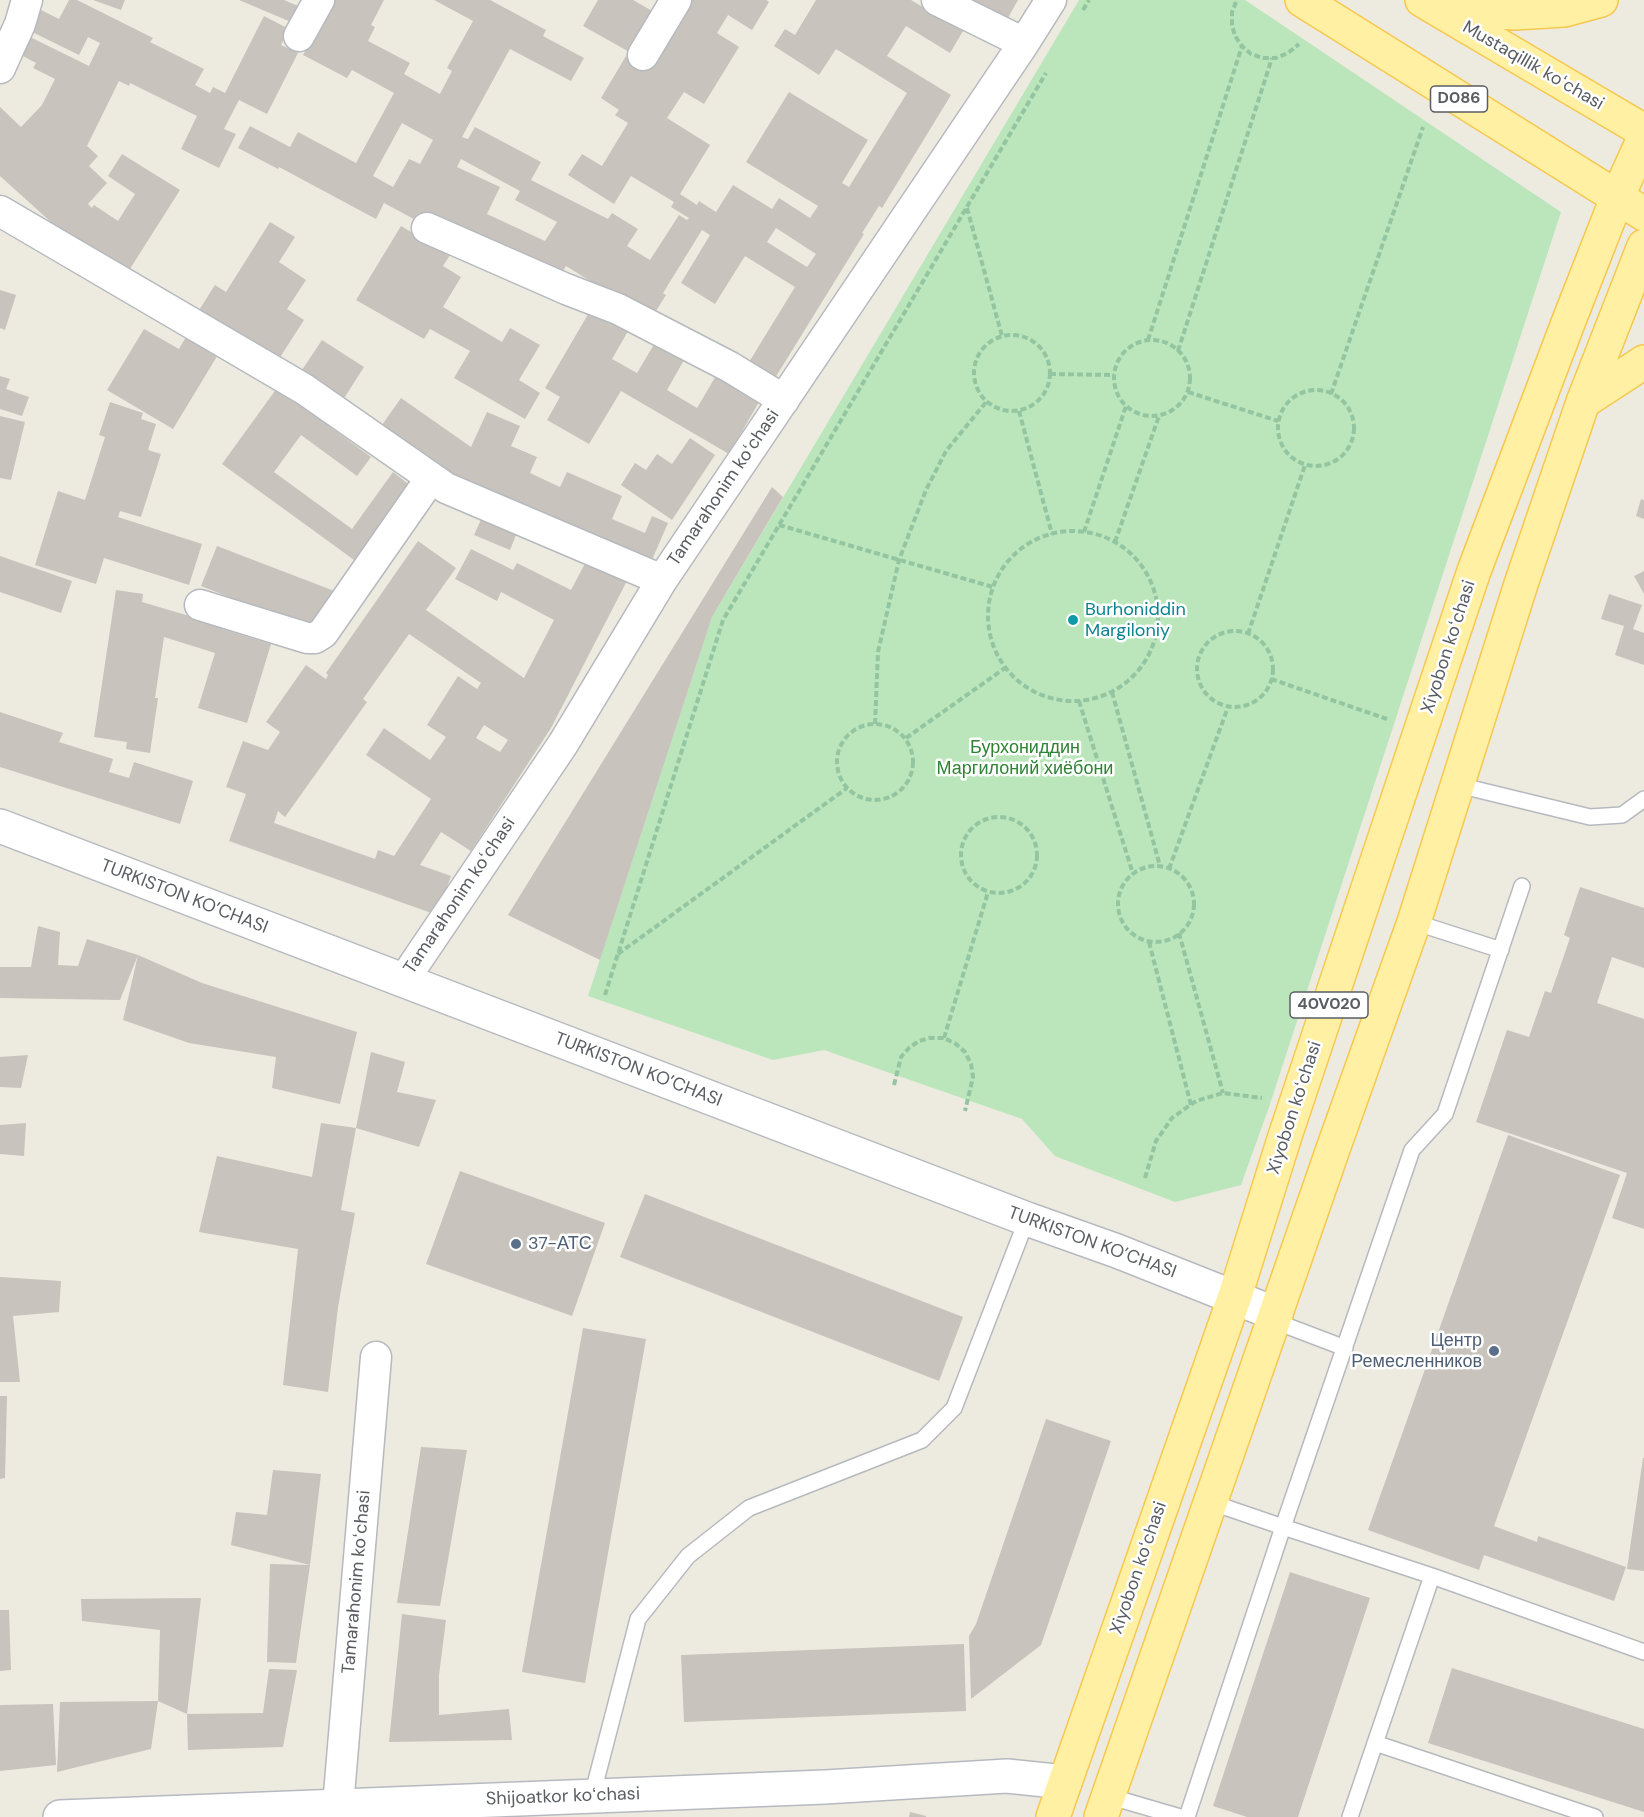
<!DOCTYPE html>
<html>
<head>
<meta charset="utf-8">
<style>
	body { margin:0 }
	canvas { display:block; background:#edeae0 }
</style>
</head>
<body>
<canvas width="1644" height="1817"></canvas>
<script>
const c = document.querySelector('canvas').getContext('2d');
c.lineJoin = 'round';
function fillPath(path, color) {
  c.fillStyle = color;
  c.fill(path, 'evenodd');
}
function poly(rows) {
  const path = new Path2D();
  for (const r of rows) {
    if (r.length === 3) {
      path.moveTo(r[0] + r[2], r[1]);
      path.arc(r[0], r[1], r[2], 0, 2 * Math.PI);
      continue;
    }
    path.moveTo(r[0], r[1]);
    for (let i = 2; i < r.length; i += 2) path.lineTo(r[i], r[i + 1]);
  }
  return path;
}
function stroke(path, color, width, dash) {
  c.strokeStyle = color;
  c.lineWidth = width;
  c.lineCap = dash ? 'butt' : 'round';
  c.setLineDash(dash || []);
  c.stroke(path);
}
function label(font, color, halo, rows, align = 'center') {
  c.font = font + ' "DM Sans",sans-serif';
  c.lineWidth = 5;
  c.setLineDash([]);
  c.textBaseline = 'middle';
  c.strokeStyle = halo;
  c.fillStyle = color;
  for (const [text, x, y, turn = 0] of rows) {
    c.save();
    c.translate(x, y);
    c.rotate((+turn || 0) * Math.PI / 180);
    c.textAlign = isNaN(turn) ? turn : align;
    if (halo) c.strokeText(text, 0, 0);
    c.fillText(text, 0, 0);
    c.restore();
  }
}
const green = poly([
	[1079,0,1245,0,1561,212,1269,1107,1241,1185,1175,1202,1055,1156,1022,1119,824,1050,773,1060,588,996,712,617]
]);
const building = poly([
	[69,0,77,0,153,38,150,42,204,69,195,85,210,93,213,87,225,93,264,16,289,29,281,45,298,53,267,114,239,100,224,129,236,134,219,168,181,149,197,116,130,83,129,86,119,81,87,146,98,156,89,166,107,183,88,204,92,208,94,205,118,221,135,194,108,176,122,154,180,190,128,272,72,241,0,176,0,107,21,127,42,105,55,79,33,68,36,63,19,54,28,36,89,66,100,43,88,37,79,55,26,29,37,8,59,19],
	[93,0,125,0,121,10],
	[239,0,284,0,298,6,291,22],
	[333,0,384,0,371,25,375,27,368,41,410,63,404,74,440,94,452,71,447,68,473,21,434,0,490,0,546,30,543,36,584,58,571,81,510,49,462,137,468,139,475,127,541,162,531,180,608,219,612,213,638,229,627,246,650,260,679,215,687,220,689,218,671,207,674,202,631,176,614,204,568,175,582,154,602,166,628,123,615,115,619,110,601,98,626,56,644,67,687,0,766,0,769,2,752,30,728,15,717,33,739,47,704,104,684,92,667,118,710,145,680,194,697,205,699,201,716,212,733,185,772,209,779,198,810,218,818,206,746,162,789,92,868,140,842,183,849,187,907,93,836,49,819,75,774,46,785,29,795,35,816,0,911,0,963,31,950,53,906,26,887,56,951,95,882,208,879,206,862,233,864,234,772,383,746,367,795,287,745,256,715,304,681,283,710,235,702,230,663,293,666,295,651,319,566,266,557,281,425,225,384,203,376,219,279,167,278,169,238,148,250,126,290,147,298,132,356,163,394,93,352,70,347,78,303,55],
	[402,123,433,140,420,164,409,159,393,187,373,176],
	[461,159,520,191,515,200,557,222,545,241,487,214,500,187,457,167],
	[776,228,816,254,807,267,767,242],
	[598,0,633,0,656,13,633,54,583,26],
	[956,0,1018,0,1004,25],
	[270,222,295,237,279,262,306,280,287,309,304,320,277,362,194,318,215,285,226,292],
	[401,226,450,255,443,266,461,277,443,307,502,342,510,328,540,345,519,380,540,393,525,419,454,378,470,351,430,329,424,339,356,300],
	[0,290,16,295,5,330,0,328],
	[594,304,631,326,612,359,637,373,659,336,688,353,667,390,697,408,720,369,763,395,729,454,621,391,589,444,547,420,560,397,545,388],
	[144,329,179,349,187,335,219,353,173,429,107,390],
	[322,340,364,367,341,403,298,376],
	[0,376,10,379,6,389,29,397,22,416,0,409],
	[277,388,371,457,357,476,301,435,274,472,352,529,393,472,416,490,361,565,222,464],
	[401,398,471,447,487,412,520,426,511,446,537,457,530,473,560,487,567,472,622,496,612,519,645,533,652,516,668,523,648,569,452,488,377,432],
	[110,402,143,413,141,419,156,424,148,450,161,454,141,517,120,511,118,517,202,544,189,585,104,558,96,584,35,565,58,491,85,500,105,437,99,435],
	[0,416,25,422,11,480,0,478],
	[690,438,715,455,672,520,621,485,635,463,646,470,657,454,672,464],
	[772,487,783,497,712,617,600,960,508,915],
	[1641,499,1644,500,1644,519,1636,516],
	[483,515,518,530,510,550,474,535],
	[418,541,456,568,426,610,524,678,554,620,501,592,497,601,455,579,471,549,513,570,517,563,571,590,590,554,630,575,551,728,471,851,441,832,420,865,451,876,437,915,229,841,246,794,226,787,243,741,268,750,280,732,266,722,306,665,326,679,328,675,326,673],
	[409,634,481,683,477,689,458,676,427,725,446,737,430,760,384,728,366,755,431,799,394,856,378,850,375,859,274,823,278,811,285,817,367,702,363,699],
	[484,725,508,740,500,752,476,738],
	[217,546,337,592,321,633,201,586],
	[0,556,72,581,61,613,0,592],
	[1644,571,1644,594,1634,576],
	[116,590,143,594,142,602,223,626,222,629,271,644,247,723,198,708,215,653,164,637,155,698,158,698,150,753,126,749,127,742,94,737],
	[1609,594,1642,605,1633,629,1644,633,1644,665,1615,655,1624,626,1601,619],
	[0,712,63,733,59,742,113,759,109,772,129,778,134,762,193,781,180,824,0,767],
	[1580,887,1644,908,1644,968,1612,957,1597,1003,1644,1019,1644,1229,1612,1218,1627,1173,1476,1122,1507,1030,1529,1037,1545,991,1551,993,1570,938,1564,935],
	[38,926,60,932,58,965,78,966,87,939,138,955,120,1000,0,998,0,967,31,967],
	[138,955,202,983,357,1032,340,1104,272,1088,276,1057,189,1043,123,1020],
	[371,1052,405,1062,397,1092,436,1100,419,1147,356,1128,341,1210,355,1213,338,1307,328,1392,283,1385,298,1249,199,1232,217,1156,312,1177,321,1123,356,1128],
	[28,1055,21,1088,0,1087,0,1057],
	[26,1123,24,1156,0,1154,0,1125],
	[1508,1135,1620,1175,1494,1526,1537,1542,1538,1536,1626,1567,1614,1601,1484,1555,1479,1570,1368,1530],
	[460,1171,605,1223,572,1316,426,1264],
	[645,1194,963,1317,939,1381,620,1257],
	[0,1277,61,1281,59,1312,13,1316,20,1382,0,1382],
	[583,1328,646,1339,585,1683,522,1672],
	[0,1396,7,1396,5,1478,0,1479],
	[1046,1419,1111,1441,1041,1645,971,1699,969,1636,976,1624],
	[421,1447,467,1450,440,1606,397,1603],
	[1643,1458,1644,1458,1644,1571,1627,1569],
	[273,1470,321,1474,310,1565,296,1663,267,1662,270,1564,310,1565,231,1545,236,1512,267,1515],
	[1290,1572,1370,1598,1298,1817,1247,1817,1213,1806],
	[201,1598,187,1714,263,1713,269,1669,297,1670,283,1747,188,1750,187,1714,158,1701,160,1630,82,1621,81,1599],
	[0,1610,9,1610,11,1670,0,1671],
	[402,1614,446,1620,439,1675,439,1715,509,1709,512,1740,389,1742],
	[964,1644,966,1711,684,1722,681,1655],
	[1452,1668,1644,1729,1644,1812,1428,1743],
	[158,1701,151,1749,57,1772,60,1702],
	[53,1704,56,1765,0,1771,0,1705],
	[910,1812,926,1816,926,1817,909,1817]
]);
const path = poly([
	[1236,2,1232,12,1232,25,1235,36,1242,46,1251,54,1263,58,1276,58,1288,53,1299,44],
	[1083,10,1089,0],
	[967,208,1002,336],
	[1012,373,38],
	[1152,378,38],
	[1148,340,1242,46],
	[1178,351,1272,58],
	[1050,374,1114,375],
	[1316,428,38],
	[1188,392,1278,421],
	[1331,394,1423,127],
	[1019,411,1052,534],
	[779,525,993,587],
	[1073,616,85],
	[1084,532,1126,406],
	[1115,542,1159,416],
	[1235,669,38],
	[1248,634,1305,465],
	[1271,679,1387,719],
	[1112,692,1160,866],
	[1079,701,1133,874],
	[875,724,878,652,899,560,926,490,946,451,987,401],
	[875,762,38],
	[906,738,1005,668],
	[999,855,38],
	[1156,904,38],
	[1169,869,1228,707],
	[1179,933,1223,1093],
	[1149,942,1191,1105],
	[618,954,847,788],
	[605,995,723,620,1046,73],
	[944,1038,988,892],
	[894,1085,901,1057,909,1048,919,1041,930,1038,944,1038,956,1044,965,1052,971,1064,973,1077,965,1111],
	[1145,1178,1156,1141,1172,1118,1196,1101,1223,1093,1262,1098]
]);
const lane = poly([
	[1458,785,1590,817,1622,815,1644,799],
	[1414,922,1501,950],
	[1274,1321,1345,1348],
	[1432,1576,1644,1652],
	[1375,1743,1595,1817],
	[592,1796,638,1619,688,1556,749,1508,922,1440,954,1408,1027,1219],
	[1108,1796,1180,1817],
	[1187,1817,1283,1527,1210,1502],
	[1350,1817,1432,1576,1283,1527,1412,1150,1445,1114,1522,886]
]);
const street = poly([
	[937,0,1024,43],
	[299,36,319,0],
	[643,55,676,0],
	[0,68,20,24,27,0],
	[0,211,304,389,446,488,662,580],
	[427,228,566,289,618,309,730,367,784,400],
	[200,605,307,638,315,638,323,633,431,478],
	[403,981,563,744,662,580,1024,43,1051,0],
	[338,1806,376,1357]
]);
const secondary = poly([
	[0,826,1027,1219,1117,1251,1276,1314],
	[60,1817,825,1787,1007,1776,1065,1782]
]);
const primary = poly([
	[1302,0,1644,214],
	[1422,0,1644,131],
	[1442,9,1515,13,1564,10,1601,0],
	[1583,402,1644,362],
	[1053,1817,1235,1296,1285,1136,1474,571,1568,323,1617,198,1644,138],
	[1101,1817,1333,1149,1414,922,1521,584,1583,402,1644,246]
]);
const markers = [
	[1073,620,6,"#0f9aa8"],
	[516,1244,6,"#5c6f8a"],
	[1494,1351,6,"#5c6f8a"]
];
const shields = [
	[1459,99,57],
	[1329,1005,78]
];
const shieldNames = [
	["D086",1459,99],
	["40V020",1329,1005]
];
const streetNames = [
	["Mustaqillik koʻchasi",1533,66,30],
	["Tamarahonim koʻchasi",724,488,-56],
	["Xiyobon koʻchasi",1449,647,-72],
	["Tamarahonim koʻchasi",460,896,-56],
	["TURKISTON KO’CHASI",184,897,21],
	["TURKISTON KO’CHASI",638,1070,21],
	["Xiyobon koʻchasi",1295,1108,-72],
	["TURKISTON KO’CHASI",1092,1243,20],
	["Xiyobon koʻchasi",1139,1568,-71],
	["Tamarahonim koʻchasi",357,1582,-85],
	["Shijoatkor koʻchasi",563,1797,-2]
];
const cultureNames = [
	["Burhoniddin",1085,610],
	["Margiloniy",1085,631]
];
const parkNames = [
	["Бурхониддин",1025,748],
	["Маргилоний хиёбони",1025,769]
];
const serviceNames = [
	["37-АТС",528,1244],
	["Центр",1482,1341,"right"],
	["Ремесленников",1482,1362,"right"]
];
fillPath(green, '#bbe6bb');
fillPath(building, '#c8c4bd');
stroke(lane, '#b6b9be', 18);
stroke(street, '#b6b9be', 33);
stroke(secondary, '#b6bac0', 36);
stroke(primary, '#f7c84f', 36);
stroke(path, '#93c5a1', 4, [6, 3]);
stroke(lane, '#fff', 15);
stroke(street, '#fff', 30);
stroke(secondary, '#fff', 33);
stroke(primary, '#fff0a3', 33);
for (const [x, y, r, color] of markers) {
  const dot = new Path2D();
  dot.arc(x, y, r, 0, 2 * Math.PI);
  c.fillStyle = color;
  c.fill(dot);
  stroke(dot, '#fff', 2);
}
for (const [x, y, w] of shields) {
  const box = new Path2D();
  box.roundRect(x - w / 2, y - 13, w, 26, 4.5);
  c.fillStyle = '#fff';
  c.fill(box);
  stroke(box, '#595d62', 1.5);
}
label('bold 16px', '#595d62', null, shieldNames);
label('18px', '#595d62', '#fff', streetNames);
label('18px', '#0d838f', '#fff', cultureNames, 'left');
label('18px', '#308334', '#fff', parkNames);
label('18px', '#4e5e75', '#fff', serviceNames, 'left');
</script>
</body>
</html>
